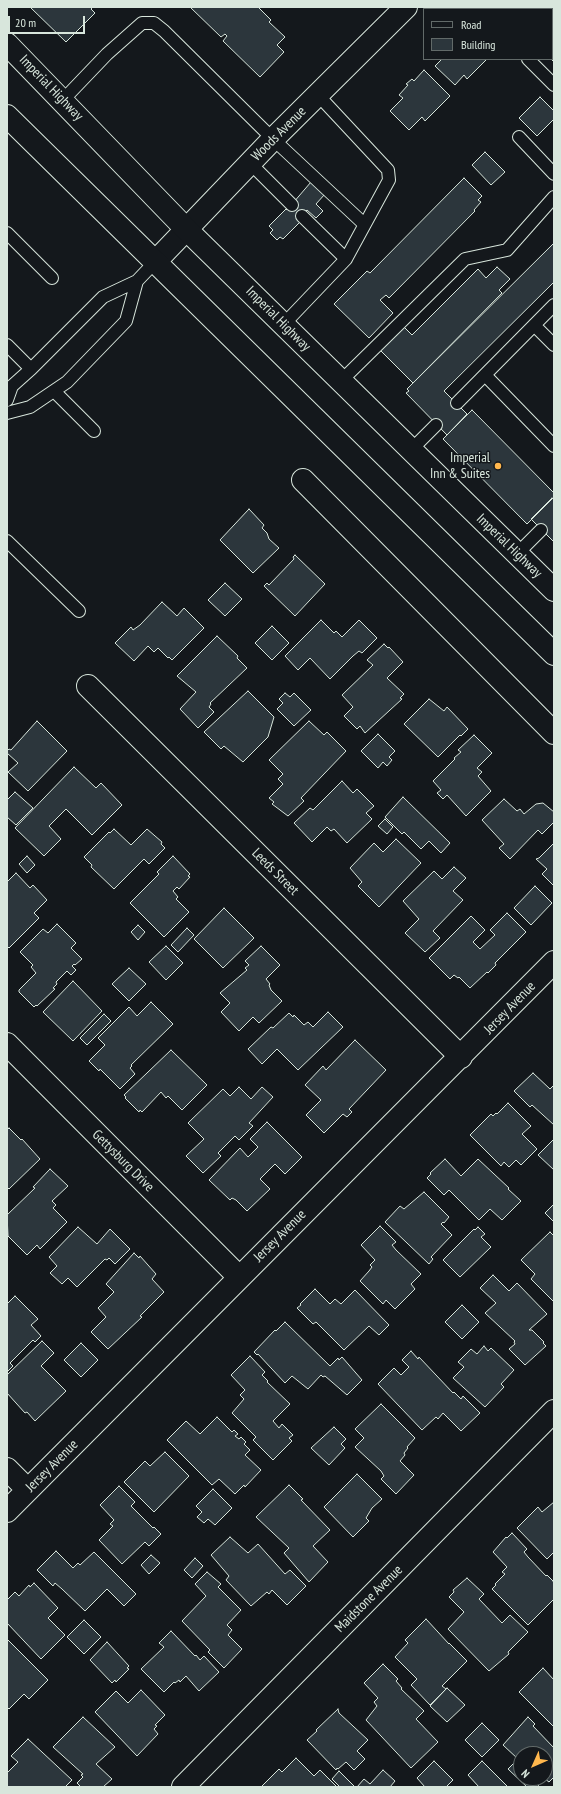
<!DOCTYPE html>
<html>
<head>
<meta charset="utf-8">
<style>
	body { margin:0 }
	#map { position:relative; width:561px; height:1794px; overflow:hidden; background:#14181c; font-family:"PT Sans Narrow",sans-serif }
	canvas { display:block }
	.frame { position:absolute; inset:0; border:8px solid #d8e6dc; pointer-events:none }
	.legend { position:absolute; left:423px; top:8px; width:130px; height:52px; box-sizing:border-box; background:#14181c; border:1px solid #626a69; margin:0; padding:5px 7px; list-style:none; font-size:12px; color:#d8e6dc }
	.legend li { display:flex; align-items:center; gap:8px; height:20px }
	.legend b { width:20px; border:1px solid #626a69 }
	.north { position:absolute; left:513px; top:1746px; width:40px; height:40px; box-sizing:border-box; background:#14181c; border:1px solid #626a69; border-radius:50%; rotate:225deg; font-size:11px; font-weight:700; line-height:16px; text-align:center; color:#d8e6dc }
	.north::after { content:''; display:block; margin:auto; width:14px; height:18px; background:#ffb74d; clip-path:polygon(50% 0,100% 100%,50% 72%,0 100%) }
	.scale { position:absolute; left:8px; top:16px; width:77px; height:18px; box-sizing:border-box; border:2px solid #d8e6dc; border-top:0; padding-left:5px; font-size:12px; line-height:14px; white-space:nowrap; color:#d8e6dc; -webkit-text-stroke:3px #14181c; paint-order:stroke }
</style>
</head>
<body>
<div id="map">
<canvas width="561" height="1794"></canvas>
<div class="frame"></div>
<ul class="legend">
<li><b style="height:5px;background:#14181c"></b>Road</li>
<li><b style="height:11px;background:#2c363c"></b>Building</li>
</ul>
<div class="north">N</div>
<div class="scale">20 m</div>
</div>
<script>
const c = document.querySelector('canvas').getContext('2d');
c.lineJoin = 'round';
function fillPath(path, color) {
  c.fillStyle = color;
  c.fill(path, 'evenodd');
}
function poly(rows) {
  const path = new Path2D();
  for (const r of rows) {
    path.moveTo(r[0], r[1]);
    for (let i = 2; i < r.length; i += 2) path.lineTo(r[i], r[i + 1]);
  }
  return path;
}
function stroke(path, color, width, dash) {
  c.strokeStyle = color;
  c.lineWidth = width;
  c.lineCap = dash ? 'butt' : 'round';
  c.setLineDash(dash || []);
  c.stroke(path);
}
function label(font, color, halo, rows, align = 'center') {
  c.font = font + ' "PT Sans Narrow",sans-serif';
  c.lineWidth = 3;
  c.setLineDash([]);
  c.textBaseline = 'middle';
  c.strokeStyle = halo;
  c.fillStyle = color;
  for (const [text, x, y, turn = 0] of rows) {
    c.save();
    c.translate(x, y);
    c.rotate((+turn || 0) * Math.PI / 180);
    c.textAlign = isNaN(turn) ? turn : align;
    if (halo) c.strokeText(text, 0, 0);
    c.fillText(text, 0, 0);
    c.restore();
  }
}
const building = poly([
	[30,7,93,7,91,9,95,13,66,42,30,7],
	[190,7,258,7,271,20,269,22,285,37,277,45,284,52,260,77,223,41,227,36,225,34,221,37,190,7],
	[499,7,540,7,541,9,501,9,499,7],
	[552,20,554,22,554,62,551,59,552,20],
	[442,59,487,59,467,79,464,75,455,85,435,66,442,59],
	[424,70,450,96,425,121,422,117,409,130,390,111,403,98,399,95,408,85,406,84,412,79,414,81,424,70],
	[540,97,554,111,554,119,537,136,519,118,540,97],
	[485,152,505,172,491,185,472,165,485,152],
	[464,178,482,196,478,200,481,202,474,210,475,211,389,298,386,295,380,300,393,313,369,338,334,304,367,271,370,273,464,178],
	[311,182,325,194,316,204,323,211,316,218,307,210,298,221,300,222,283,239,280,237,277,240,270,233,273,230,269,226,286,209,287,210,311,182],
	[554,243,554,282,444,391,467,414,447,435,406,393,409,391,407,389,554,243],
	[497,267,510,279,499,290,502,293,413,383,380,350,404,327,412,335,478,269,486,278,497,267],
	[472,410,554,493,554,497,527,524,443,439,472,410],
	[552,498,554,500,554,542,531,519,552,498],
	[249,509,264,525,262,528,267,533,269,539,279,548,253,573,220,540,249,509],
	[295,555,325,584,295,616,264,586,267,583,269,585,294,559,293,557,295,555],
	[225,583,242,599,225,616,208,600,225,583],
	[162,602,177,616,184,608,204,628,172,660,169,657,168,658,158,648,154,652,148,646,134,661,115,643,131,627,133,630,140,625,162,602],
	[321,620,334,633,336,631,342,637,359,620,377,638,362,653,359,651,353,656,330,679,310,658,298,670,285,656,321,620],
	[272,626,289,643,272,660,255,643,272,626],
	[217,636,238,656,237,658,247,668,210,703,211,704,209,707,214,712,198,728,180,709,196,692,177,676,217,636],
	[384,644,388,648,389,647,403,662,387,678,404,694,400,698,402,699,365,733,360,726,357,729,344,716,353,707,342,695,373,665,367,660,384,644],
	[248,691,274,717,268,737,243,762,224,746,221,749,204,732,248,691],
	[285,693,290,697,294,693,311,710,294,726,277,709,283,703,279,699,285,693],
	[429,699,444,711,447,707,468,729,461,736,460,735,438,757,404,724,429,699],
	[37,721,67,751,28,791,8,772,18,763,7,753,7,751,9,749,11,750,37,721],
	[309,721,324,735,327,732,346,751,301,798,304,801,288,816,272,804,274,802,269,798,283,784,278,779,283,774,269,760,309,721],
	[378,734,395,751,389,757,392,760,387,766,383,762,378,768,361,751,378,734],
	[474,735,492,753,477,768,482,772,478,776,491,791,466,816,447,795,443,799,437,793,441,790,433,781,455,759,454,758,461,752,458,750,474,735],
	[74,767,96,788,101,783,122,805,92,835,66,809,49,826,61,839,44,856,15,828,74,767],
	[342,781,353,793,357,789,374,806,366,813,372,819,347,843,334,829,331,831,327,827,312,842,294,823,310,808,313,810,342,781],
	[15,792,33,808,16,825,7,817,7,800,15,792],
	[403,797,450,843,441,853,429,841,421,849,404,832,402,834,385,817,403,797],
	[504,799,517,811,520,809,524,814,536,804,543,803,554,812,554,822,542,834,538,830,510,859,499,848,504,844,482,820,504,799],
	[385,819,393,827,387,834,378,826,385,819],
	[114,829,131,845,147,829,162,842,161,844,165,848,149,864,144,859,114,889,91,867,92,865,84,857,109,832,110,833,114,829],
	[396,839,421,863,379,907,358,886,362,882,350,868,374,843,383,852,396,839],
	[554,843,554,886,542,874,547,869,536,859,539,858,554,843],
	[27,856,35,865,27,873,19,864,27,856],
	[173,856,190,874,188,876,190,877,179,889,177,887,173,891,178,897,176,899,189,912,164,937,130,903,159,874,157,872,173,856],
	[454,867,466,878,453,891,463,900,433,931,440,938,425,952,405,933,419,919,403,901,434,871,442,879,454,867],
	[16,873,30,888,33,885,47,900,34,913,39,918,9,948,7,946,7,882,16,873],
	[535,886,552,903,531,925,514,908,535,886],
	[224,908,254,938,223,968,194,939,224,908],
	[507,913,526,932,495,963,496,965,488,973,487,972,470,988,459,977,458,978,454,975,450,979,429,958,471,916,485,930,473,942,480,949,495,935,490,930,507,913],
	[57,924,76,943,71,948,82,959,75,965,74,964,72,966,76,970,71,975,67,971,56,982,57,984,53,988,55,989,37,1006,36,1005,34,1007,19,992,19,990,36,973,31,967,33,965,20,952,43,929,48,933,57,924],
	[138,925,145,932,138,940,131,932,138,925],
	[187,928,194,935,178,952,171,945,187,928],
	[166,946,183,963,166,980,149,962,166,946],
	[261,946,280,965,266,979,270,984,269,985,271,990,282,1001,259,1023,253,1017,239,1031,221,1012,230,1003,220,993,247,970,245,968,249,965,245,961,261,946],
	[129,968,146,984,129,1001,112,984,129,968],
	[73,981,102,1011,73,1041,43,1012,73,981],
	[151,1002,173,1024,131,1065,132,1066,130,1068,135,1074,120,1089,100,1069,99,1071,89,1061,105,1045,98,1038,129,1007,137,1016,151,1002],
	[328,1012,343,1027,298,1070,277,1049,262,1064,248,1049,271,1027,273,1028,289,1013,293,1017,294,1015,304,1025,308,1022,313,1027,328,1012],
	[104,1014,111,1021,87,1045,80,1038,104,1014],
	[355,1040,386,1070,349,1109,352,1112,347,1117,343,1114,324,1133,306,1115,321,1100,305,1085,323,1066,326,1070,355,1040],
	[171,1050,207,1085,182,1110,168,1096,166,1098,161,1092,142,1112,140,1110,139,1112,125,1098,126,1097,124,1095,171,1050],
	[533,1073,550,1089,554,1085,554,1125,532,1105,530,1107,514,1091,533,1073],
	[239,1087,251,1099,262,1087,273,1097,249,1123,253,1126,239,1140,235,1136,218,1153,221,1156,203,1173,186,1156,204,1139,188,1123,223,1089,230,1096,239,1087],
	[508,1103,531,1126,522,1134,537,1149,521,1165,516,1160,509,1167,504,1162,501,1166,470,1135,491,1114,493,1116,496,1113,497,1114,508,1103],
	[267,1122,302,1157,285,1174,275,1164,260,1179,270,1189,247,1211,236,1200,232,1198,230,1200,209,1180,240,1148,248,1157,258,1147,250,1139,267,1122],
	[9,1128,21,1140,22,1139,40,1159,9,1189,7,1187,7,1130,9,1128],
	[554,1139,554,1170,538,1155,554,1139],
	[445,1159,461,1176,478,1159,509,1188,508,1189,521,1201,502,1220,490,1209,479,1220,449,1190,444,1195,427,1178,431,1174,430,1173,445,1159],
	[50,1169,68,1186,52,1201,56,1205,53,1208,67,1222,40,1249,37,1245,27,1255,8,1236,7,1215,35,1188,33,1187,50,1169],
	[424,1192,449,1217,444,1223,443,1222,441,1224,452,1235,431,1257,433,1259,429,1264,385,1222,400,1206,404,1209,424,1192],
	[554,1204,554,1222,545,1213,554,1204],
	[380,1226,396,1242,392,1245,396,1250,421,1274,411,1284,415,1289,395,1309,386,1300,383,1304,360,1281,369,1271,372,1267,370,1265,375,1260,361,1245,380,1226],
	[78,1227,97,1244,110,1229,130,1249,115,1264,109,1258,107,1260,105,1259,77,1287,68,1278,62,1284,50,1273,57,1266,49,1257,78,1227],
	[478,1227,485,1234,481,1237,491,1247,460,1277,443,1260,474,1229,475,1230,478,1227],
	[550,1232,554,1236,554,1302,531,1279,535,1274,521,1260,550,1232],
	[134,1253,139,1258,140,1256,156,1274,152,1279,164,1292,140,1316,142,1317,108,1349,91,1332,106,1317,98,1308,114,1292,106,1284,134,1253],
	[493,1275,509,1291,517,1283,547,1314,529,1330,532,1330,544,1342,543,1343,546,1346,525,1365,509,1349,515,1344,514,1342,515,1341,485,1313,496,1303,480,1288,493,1275],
	[315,1289,330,1304,335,1299,341,1304,355,1290,389,1325,379,1335,369,1326,344,1350,316,1322,313,1324,297,1308,301,1305,300,1304,315,1289],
	[15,1296,38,1319,31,1325,41,1336,35,1342,33,1340,10,1363,13,1366,7,1372,7,1304,15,1296],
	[462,1305,479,1322,462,1339,445,1322,462,1305],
	[285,1322,330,1366,338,1358,339,1360,342,1357,362,1380,347,1395,325,1376,323,1377,321,1375,308,1389,292,1376,285,1383,258,1354,257,1355,254,1352,275,1330,276,1331,285,1322],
	[42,1341,54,1353,41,1366,66,1391,35,1421,27,1412,25,1413,7,1393,7,1375,42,1341],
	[81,1343,98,1360,81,1377,64,1360,81,1343],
	[484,1346,488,1351,491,1348,514,1370,501,1384,504,1387,485,1407,453,1378,464,1367,458,1362,471,1349,477,1354,484,1346],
	[411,1351,418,1359,419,1357,453,1393,454,1392,461,1399,463,1396,480,1413,461,1431,443,1413,438,1419,436,1417,422,1430,378,1384,394,1368,401,1375,409,1367,402,1360,411,1351],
	[250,1356,265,1372,262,1375,268,1381,267,1382,290,1404,273,1421,279,1428,282,1424,293,1435,289,1438,292,1441,273,1460,253,1440,256,1437,232,1413,244,1399,240,1395,245,1390,231,1375,250,1356],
	[381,1404,415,1438,407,1447,408,1448,404,1453,405,1455,400,1461,414,1475,396,1494,381,1479,384,1476,381,1471,355,1447,364,1438,355,1429,381,1404],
	[217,1417,232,1432,234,1430,238,1434,235,1436,239,1439,241,1437,246,1442,244,1444,250,1450,245,1455,261,1470,245,1487,244,1485,235,1494,219,1479,212,1485,167,1440,186,1421,200,1434,217,1417],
	[334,1427,346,1439,341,1444,345,1448,329,1465,311,1448,334,1427],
	[165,1452,189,1476,154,1512,124,1482,145,1461,150,1466,165,1452],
	[357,1474,382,1499,372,1508,366,1518,369,1521,353,1537,324,1507,357,1474],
	[289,1485,303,1499,301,1500,330,1530,313,1546,328,1562,309,1582,284,1553,289,1548,256,1517,289,1485],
	[119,1486,135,1502,131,1506,153,1528,154,1527,161,1534,149,1546,145,1542,122,1564,99,1540,113,1526,110,1524,114,1520,100,1505,119,1486],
	[213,1489,232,1508,215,1525,208,1519,204,1523,197,1517,202,1512,196,1506,213,1489],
	[554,1502,554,1552,547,1559,517,1528,538,1507,542,1512,554,1502],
	[512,1533,527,1549,524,1552,528,1557,546,1576,547,1575,553,1581,554,1584,554,1599,528,1625,492,1589,496,1585,495,1584,505,1574,502,1572,507,1567,493,1552,506,1537,507,1538,512,1533],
	[230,1537,248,1553,258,1544,285,1574,290,1570,306,1586,287,1605,272,1590,269,1594,267,1592,251,1606,226,1580,229,1576,211,1555,230,1537],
	[56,1551,73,1568,78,1563,80,1565,94,1552,136,1594,124,1606,107,1589,85,1611,62,1589,55,1583,53,1586,37,1570,56,1551],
	[151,1555,160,1563,149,1574,141,1565,151,1555],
	[195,1558,203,1566,192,1578,184,1570,195,1558],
	[207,1572,221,1584,218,1587,241,1610,227,1625,232,1630,228,1635,242,1649,224,1668,208,1652,210,1650,182,1621,206,1596,195,1584,207,1572],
	[467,1578,484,1594,479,1599,502,1623,510,1615,528,1632,508,1652,509,1654,489,1671,448,1629,464,1612,449,1597,454,1592,453,1590,467,1578],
	[34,1583,58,1608,48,1618,65,1635,41,1659,7,1623,7,1600,15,1592,19,1596,29,1585,30,1587,34,1583],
	[426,1619,449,1644,449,1643,467,1661,442,1686,446,1689,430,1705,411,1685,417,1679,395,1657,408,1643,405,1640,426,1619],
	[84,1620,101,1637,84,1654,67,1637,84,1620],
	[171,1631,195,1656,196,1655,200,1660,204,1656,219,1672,199,1691,186,1676,180,1682,179,1680,175,1683,174,1682,164,1692,141,1669,164,1647,159,1643,171,1631],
	[7,1639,48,1680,29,1699,24,1694,9,1709,7,1707,7,1639],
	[107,1642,129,1666,127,1668,129,1669,116,1682,115,1680,112,1683,90,1660,107,1642],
	[383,1664,398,1679,396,1681,402,1688,401,1689,424,1711,416,1719,438,1742,411,1768,366,1720,377,1706,374,1702,378,1698,364,1683,383,1664],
	[543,1668,554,1680,554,1727,519,1692,543,1668],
	[447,1688,465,1705,447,1722,430,1706,447,1688],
	[141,1690,165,1715,155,1725,157,1726,154,1729,158,1734,137,1756,95,1712,116,1691,128,1703,141,1690],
	[338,1709,339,1713,368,1740,357,1751,365,1759,354,1770,346,1762,338,1769,337,1768,336,1770,307,1740,317,1731,316,1730,338,1709],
	[83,1717,115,1747,96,1764,112,1779,103,1787,81,1787,77,1783,83,1777,81,1775,83,1774,53,1747,83,1717],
	[528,1717,535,1724,533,1726,554,1748,554,1777,549,1782,545,1779,537,1787,527,1787,508,1769,518,1759,503,1745,528,1717],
	[521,1754,545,1754,545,1778,521,1778,521,1754],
	[482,1723,499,1740,482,1757,465,1740,482,1723],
	[28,1739,72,1780,65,1787,7,1787,7,1773,18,1762,11,1756,28,1739],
	[296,1758,314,1776,320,1770,337,1787,261,1787,279,1769,282,1772,296,1758],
	[434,1761,453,1780,446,1787,425,1787,417,1778,434,1761],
	[482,1761,508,1787,479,1787,468,1775,482,1761],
	[383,1770,395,1781,390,1787,357,1787,364,1779,370,1784,383,1770],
	[339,1771,355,1787,340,1787,332,1779,339,1771]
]);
const service = poly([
	[476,7,478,9],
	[528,59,554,85],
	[63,100,107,54,142,23,154,23,164,31,273,139,364,224],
	[519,137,554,174],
	[250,163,292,205],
	[302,216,346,259],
	[7,233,52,278],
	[284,324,346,259,389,180,388,170,318,95],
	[534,325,554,345],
	[7,345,31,369],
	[485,375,554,446],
	[341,381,465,259,507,250,554,197],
	[54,391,94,431],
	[7,400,12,386,31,369,103,297,137,281,155,262],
	[457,403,554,305],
	[7,413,30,407,67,382,126,321,137,281],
	[411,450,436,425],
	[7,541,79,611],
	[517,554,541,530]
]);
const minor = poly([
	[303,480,554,733],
	[88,686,461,1057],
	[7,1044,239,1277],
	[7,1469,28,1490],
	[7,1511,554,962],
	[183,1787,554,1411]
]);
const tertiary = poly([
	[155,262,273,139,406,7]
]);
const primary = poly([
	[7,44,187,230,554,590],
	[7,116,554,654]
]);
const markers = [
	[498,466,4,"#ffb74d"]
];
const streetNames = [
	["Imperial Highway",51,88,46],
	["Woods Avenue",279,134,-45],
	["Imperial Highway",278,319,45],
	["Imperial Highway",509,546,44],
	["Leeds Street",275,872,45],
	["Jersey Avenue",510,1008,-46],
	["Gettysburg Drive",123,1161,45],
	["Jersey Avenue",280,1236,-45],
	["Jersey Avenue",52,1466,-45],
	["Maidstone Avenue",369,1599,-45]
];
const poiNames = [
	["Imperial",490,458],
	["Inn & Suites",490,474]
];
fillPath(building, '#2c363c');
stroke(building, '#d8e6dc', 1);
stroke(service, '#d8e6dc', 14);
stroke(minor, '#d8e6dc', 24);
stroke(tertiary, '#d8e6dc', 24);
stroke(primary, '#d8e6dc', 24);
stroke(service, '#14181c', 12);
stroke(minor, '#14181c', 22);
stroke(tertiary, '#14181c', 22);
stroke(primary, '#14181c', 22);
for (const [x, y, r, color] of markers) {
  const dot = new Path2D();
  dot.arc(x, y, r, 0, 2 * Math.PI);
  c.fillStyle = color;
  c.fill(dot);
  stroke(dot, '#14181c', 1.5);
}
label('14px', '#d8e6dc', '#14181c', streetNames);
label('14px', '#d8e6dc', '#14181c', poiNames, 'right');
</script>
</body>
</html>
